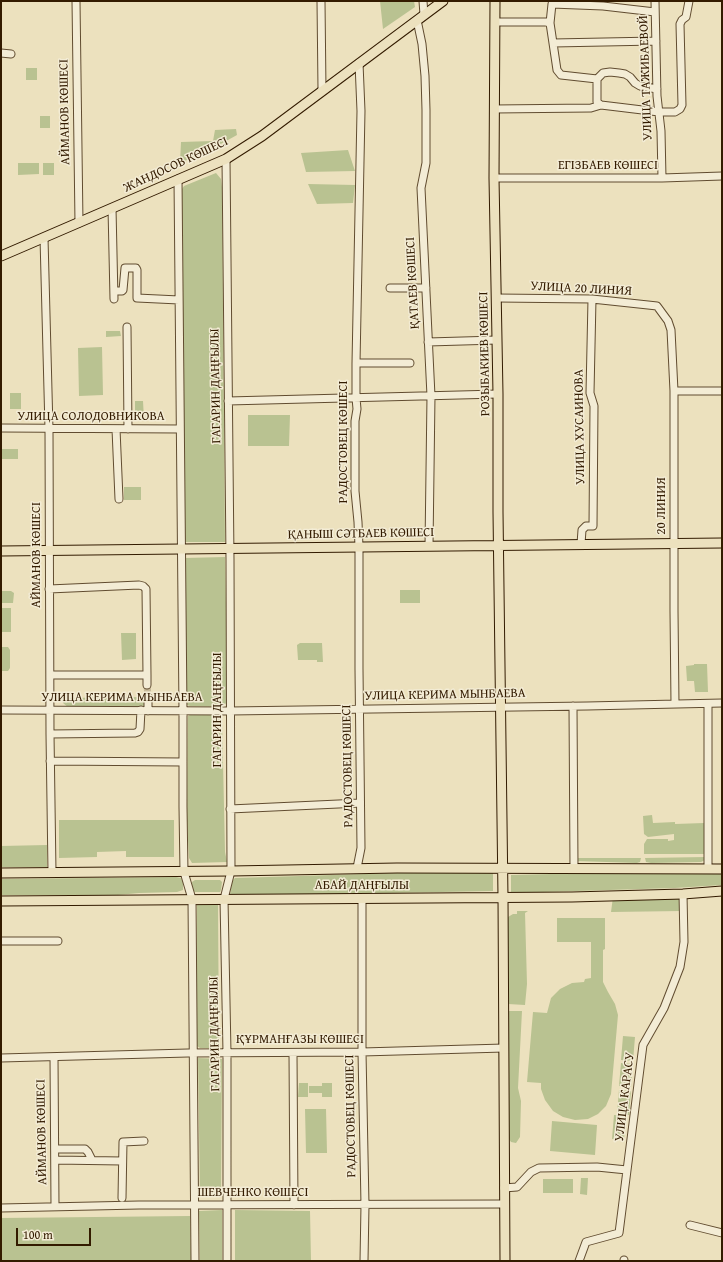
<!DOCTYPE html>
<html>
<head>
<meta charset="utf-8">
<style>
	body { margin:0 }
	#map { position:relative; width:723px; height:1262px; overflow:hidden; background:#ece1be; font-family:"Gentium Book Plus",serif }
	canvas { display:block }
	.frame { position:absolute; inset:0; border:2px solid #331b00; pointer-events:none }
	.scale { position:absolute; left:16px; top:1228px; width:75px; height:18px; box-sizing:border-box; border:2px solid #331b00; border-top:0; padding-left:5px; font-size:12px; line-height:14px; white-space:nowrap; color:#331b00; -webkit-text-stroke:3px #f3ecd5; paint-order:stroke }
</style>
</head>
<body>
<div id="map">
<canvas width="723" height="1262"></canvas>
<div class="frame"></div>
<div class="scale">100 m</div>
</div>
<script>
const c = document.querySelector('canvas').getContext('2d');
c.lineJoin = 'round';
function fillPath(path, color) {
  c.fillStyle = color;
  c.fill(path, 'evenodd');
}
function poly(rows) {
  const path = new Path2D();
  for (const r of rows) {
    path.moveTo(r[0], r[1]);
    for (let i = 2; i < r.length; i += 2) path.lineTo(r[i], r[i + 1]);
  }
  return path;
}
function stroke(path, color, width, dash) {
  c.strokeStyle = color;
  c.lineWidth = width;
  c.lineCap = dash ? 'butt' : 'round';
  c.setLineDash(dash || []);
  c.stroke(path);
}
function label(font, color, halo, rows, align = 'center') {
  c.font = font + ' "Gentium Book Plus",serif';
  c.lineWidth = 3;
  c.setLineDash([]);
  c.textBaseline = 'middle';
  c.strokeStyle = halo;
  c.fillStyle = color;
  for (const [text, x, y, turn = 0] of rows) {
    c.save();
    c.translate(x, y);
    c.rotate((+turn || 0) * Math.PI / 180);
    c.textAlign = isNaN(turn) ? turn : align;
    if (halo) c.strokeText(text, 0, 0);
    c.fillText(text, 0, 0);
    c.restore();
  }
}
const green = poly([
	[380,1,414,1,415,7,383,29],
	[26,68,37,68,37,80,26,80],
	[40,116,50,116,50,128,40,128],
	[236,129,237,135,208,151,180,163,181,142,213,141,215,130],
	[348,150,355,171,306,172,301,153],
	[18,163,39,163,39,174,18,175],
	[43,163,54,163,54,175,43,175],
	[216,173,221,179,222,187,225,542,185,542,181,197,182,189,184,186],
	[308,184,355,185,353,203,317,204],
	[106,331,120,331,121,336,106,337],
	[102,347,103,395,79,396,78,348],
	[10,393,21,393,21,409,10,409],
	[135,401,143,401,144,419,135,419],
	[248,415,290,415,289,446,248,446],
	[2,449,18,449,18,459,2,459],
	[124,487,141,487,141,500,124,500],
	[225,557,228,696,226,703,223,707,190,706,187,705,185,558],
	[400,590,420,590,420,603,400,603],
	[1,591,11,591,14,593,13,603,1,603],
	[1,608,11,608,11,632,1,632],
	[121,633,136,633,136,659,122,660],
	[300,643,322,643,323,662,317,662,317,660,298,660,297,645],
	[1,647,8,647,10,650,10,668,8,671,1,671],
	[694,664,707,664,708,692,695,692,694,681,687,681,686,666,694,665],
	[144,697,145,707,69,708,63,703,62,698],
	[190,715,219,715,222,716,225,852,227,862,192,863,189,858,187,821,188,716],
	[652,815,653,823,675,822,675,824,704,823,705,824,705,852,704,854,644,854,644,844,647,839,668,839,668,841,674,840,674,834,648,837,644,834,643,816],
	[59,820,174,820,174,857,126,857,126,851,97,852,97,857,59,858],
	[47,845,47,867,1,867,1,846],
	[706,857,705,860,701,862,651,863,646,862,645,858],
	[576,858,641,858,640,862,637,863,576,861],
	[429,872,493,873,493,891,233,896,230,895,232,881,235,878],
	[631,872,722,874,722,885,675,888,511,893,511,875],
	[176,877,181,878,183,882,183,890,177,892,139,893,118,895,1,895,1,879],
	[195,880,220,880,222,882,221,890,220,892,195,892,192,890,192,882],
	[680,895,681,911,611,912,613,897],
	[197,904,218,904,219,1044,216,1048,200,1048,197,1046],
	[517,911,528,911,525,913,527,984,525,1005,508,1004,508,917,513,914,517,914],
	[557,918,605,918,605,949,603,950,603,982,608,992,615,1004,618,1015,611,1094,606,1106,598,1114,588,1119,575,1120,563,1117,553,1111,545,1100,541,1089,541,1083,527,1082,533,1012,547,1013,551,998,560,989,572,983,584,982,585,979,591,978,591,942,557,942],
	[509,1011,522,1011,518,1088,521,1101,520,1137,516,1143,511,1142,509,1139],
	[623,1036,635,1037,633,1061,621,1060],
	[198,1058,222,1059,221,1197,201,1197,200,1195],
	[621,1063,633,1064,631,1087,619,1086],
	[299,1083,308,1083,308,1097,298,1097],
	[322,1083,332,1083,332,1097,322,1097],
	[309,1086,322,1086,322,1093,309,1093],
	[619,1090,631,1091,629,1115,617,1114],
	[305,1109,326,1109,327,1153,306,1153],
	[614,1115,626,1116,624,1140,612,1139],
	[552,1121,597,1125,595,1155,550,1151],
	[581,1178,588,1178,587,1195,580,1194],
	[543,1179,573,1179,573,1193,543,1193],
	[222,1210,222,1261,200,1261,199,1211],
	[235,1210,310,1211,311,1261,235,1261],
	[190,1216,191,1261,1,1261,1,1218]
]);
const minorTunnel = poly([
	[147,685,148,697]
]);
const minor = poly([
	[76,1,79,223],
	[321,1,322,90],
	[423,1,424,15],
	[655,1,657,96,661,131,662,178],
	[655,12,603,6,552,4,550,23,557,70,561,75,597,79,597,102,601,105,659,112,675,112,680,109,682,105,680,24,682,20,686,17,689,1],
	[417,20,422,44,425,76,426,110,426,163,421,188,431,396,429,546],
	[495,22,546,22,550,23],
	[553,43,656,41],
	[1,53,11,54],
	[597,79,603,73,610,72,619,73,625,74,630,77,635,83,640,86,657,89],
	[494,109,591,108,601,105],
	[226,159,230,559,231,871,224,899,227,1053,227,1261],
	[494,178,662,178,722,176],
	[178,179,183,711,183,807,184,872,192,899,195,1261],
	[112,208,114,299],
	[44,238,49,429,50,734,52,872],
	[390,288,426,288],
	[114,291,122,291,123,290,125,268,136,268,137,270,137,298,179,300],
	[497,298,592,299,648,305,657,306,668,321,671,330,674,391,674,611,675,704],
	[127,327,128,429],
	[428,342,497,340],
	[356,363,410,363],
	[674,391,722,391],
	[228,401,498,394],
	[1,428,180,429],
	[116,429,119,499],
	[581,544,582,530,586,526,593,526,594,406,590,393,592,299],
	[49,589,139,585,143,586,146,589,147,675,50,675],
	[147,685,147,675],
	[148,697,148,711],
	[708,704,708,869],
	[573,706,574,868],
	[1,710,230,711,587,706,722,703],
	[50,734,135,733,138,732,140,729,141,710],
	[50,761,183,762],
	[230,809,360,803],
	[357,868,361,848,359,669,359,547,358,522,355,491,355,421,357,409,356,398,356,363,361,111,359,63],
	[362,899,362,1052,365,1205,364,1261],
	[1,941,58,941],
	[293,1053,294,1205],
	[54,1057,55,1207],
	[1,1058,188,1053,362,1052,504,1048],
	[55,1149,85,1149,88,1152,92,1160],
	[55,1160,122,1161],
	[504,1188,517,1187,531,1172,539,1168,597,1167,627,1170],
	[122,1198,123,1142,144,1141],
	[1,1208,139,1205,504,1204],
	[690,1225,722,1233],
	[579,1261,586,1242,619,1233,643,1045,664,1008,680,967,684,942,683,894],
	[624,1261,624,1260]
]);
const major = poly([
	[495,1,494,178,498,394,498,512,503,897,505,1261],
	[1,256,226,159,262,136,443,1],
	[1,551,722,543],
	[1,873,231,871,397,868,722,869],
	[1,901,572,897,683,894,722,891]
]);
const streetNames = [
	["УЛИЦА ТАЖИБАЕВОЙ",646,78,-92],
	["АЙМАНОВ КӨШЕСІ",65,112,-91],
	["ЖАНДОСОВ КӨШЕСІ",176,165,-25],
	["ЕГІЗБАЕВ КӨШЕСІ",608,166],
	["ҚАТАЕВ КӨШЕСІ",413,283,-93],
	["УЛИЦА 20 ЛИНИЯ",581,289,3],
	["РОЗЫБАКИЕВ КӨШЕСІ",485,354,-91],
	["ГАГАРИН ДАҢҒЫЛЫ",216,386,-91],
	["УЛИЦА СОЛОДОВНИКОВА",91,417],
	["УЛИЦА ХУСАИНОВА",580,427,-91],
	["РАДОСТОВЕЦ КӨШЕСІ",344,442,-90],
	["20 ЛИНИЯ",662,506,-90],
	["ҚАНЫШ СӘТБАЕВ КӨШЕСІ",361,534,-1],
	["АЙМАНОВ КӨШЕСІ",37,555,-90],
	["УЛИЦА КЕРИМА МЫНБАЕВА",445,695,-1],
	["УЛИЦА КЕРИМА МЫНБАЕВА",122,698],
	["ГАГАРИН ДАҢҒЫЛЫ",218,710,-90],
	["РАДОСТОВЕЦ КӨШЕСІ",348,766,-91],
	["АБАЙ ДАҢҒЫЛЫ",362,886],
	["ГАГАРИН ДАҢҒЫЛЫ",215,1034,-91],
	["ҚҰРМАНҒАЗЫ КӨШЕСІ",300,1040],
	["УЛИЦА КАРАСУ",625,1097,-83],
	["РАДОСТОВЕЦ КӨШЕСІ",351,1116,-91],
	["АЙМАНОВ КӨШЕСІ",42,1132,-91],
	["ШЕВЧЕНКО КӨШЕСІ",253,1193]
];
fillPath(green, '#b9c291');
stroke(minorTunnel, '#c7b998', 7, [7, 3.5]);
stroke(minor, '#614c30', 9);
stroke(major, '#331b00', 11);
stroke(minor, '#f3ecd5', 7);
stroke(major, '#ece1be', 9);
label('13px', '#331b00', '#f3ecd5', streetNames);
</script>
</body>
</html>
